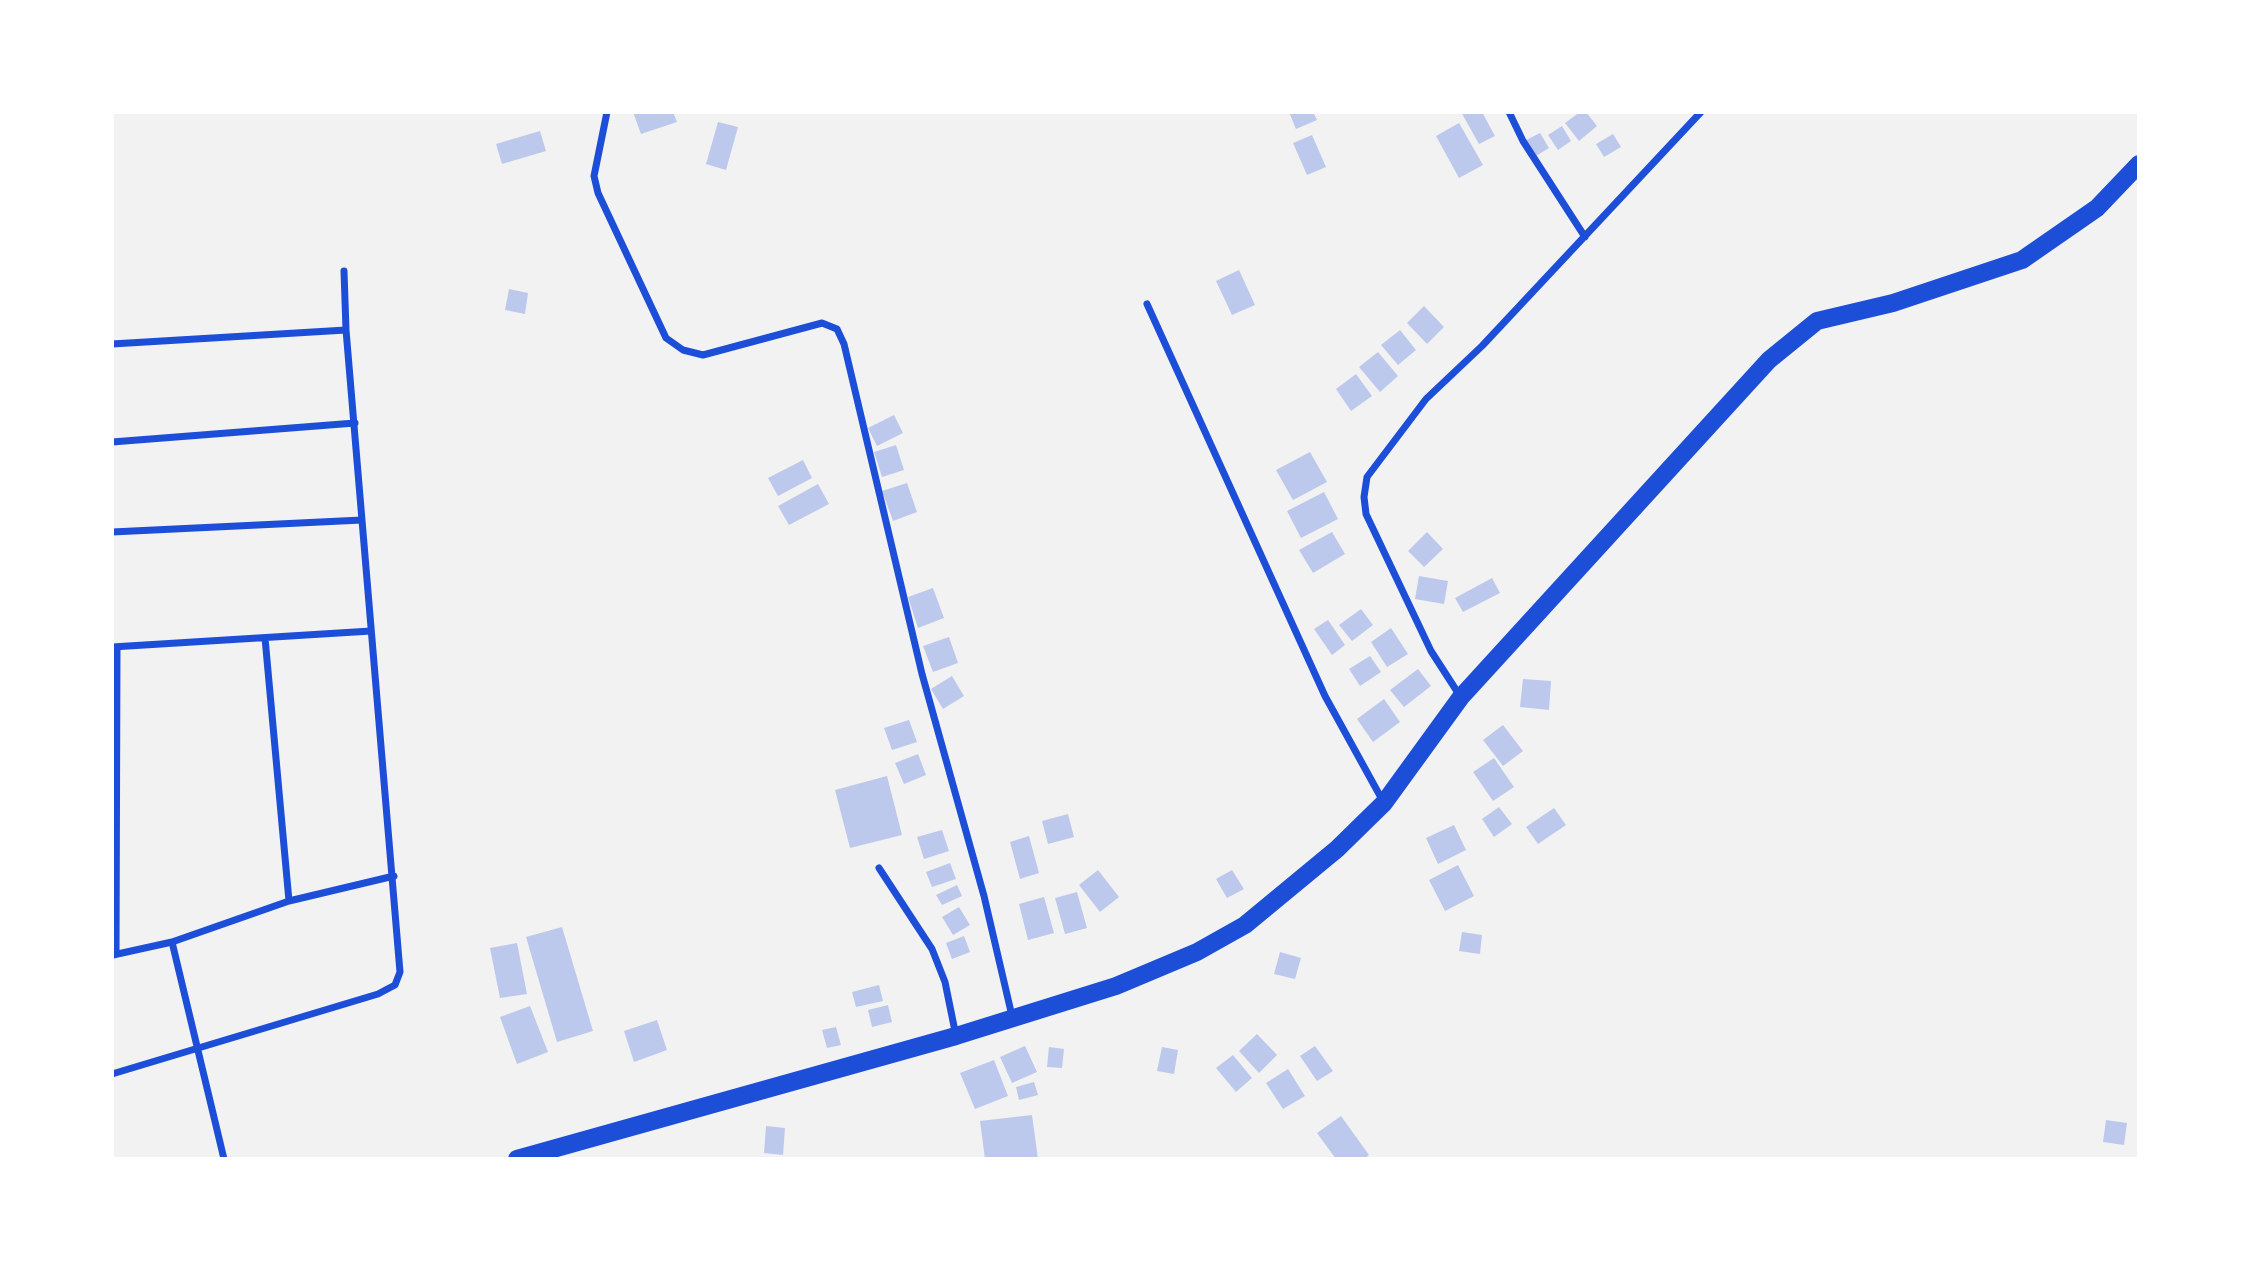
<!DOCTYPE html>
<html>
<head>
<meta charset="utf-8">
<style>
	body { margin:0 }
	#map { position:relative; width:2251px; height:1271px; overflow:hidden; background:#f2f2f2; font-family:Manrope,sans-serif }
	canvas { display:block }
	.frame { position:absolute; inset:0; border:114px solid #fff; pointer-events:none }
</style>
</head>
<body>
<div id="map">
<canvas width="2251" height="1271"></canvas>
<div class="frame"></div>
</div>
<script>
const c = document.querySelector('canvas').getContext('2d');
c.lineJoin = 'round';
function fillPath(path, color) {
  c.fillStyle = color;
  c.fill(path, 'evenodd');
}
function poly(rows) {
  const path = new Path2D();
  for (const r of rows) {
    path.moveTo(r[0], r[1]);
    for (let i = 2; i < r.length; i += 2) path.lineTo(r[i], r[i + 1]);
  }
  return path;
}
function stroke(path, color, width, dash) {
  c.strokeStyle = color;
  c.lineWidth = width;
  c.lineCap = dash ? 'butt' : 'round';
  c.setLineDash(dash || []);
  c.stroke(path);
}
const building = poly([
	[633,112,673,112,677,122,641,134],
	[1289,112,1313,112,1317,120,1296,129],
	[1461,112,1482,112,1495,136,1479,144],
	[1580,112,1586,112,1597,126,1579,141,1565,123],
	[718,122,738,127,726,170,706,164],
	[1459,123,1483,165,1459,178,1436,136],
	[1562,126,1571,141,1558,150,1548,135],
	[540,131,546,151,502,164,496,144],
	[1540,133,1549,148,1536,156,1526,140],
	[1613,134,1621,147,1604,157,1596,144],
	[1312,135,1326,167,1307,175,1293,143],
	[1239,270,1255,305,1232,315,1216,281],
	[509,289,528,293,525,314,505,310],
	[1424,306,1444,327,1427,344,1407,323],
	[1400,330,1416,350,1398,365,1381,345],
	[1378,352,1398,376,1380,392,1359,367],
	[1356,374,1372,396,1351,411,1336,389],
	[894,415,903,433,877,446,868,428],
	[896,445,904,470,882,477,874,452],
	[1310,452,1327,482,1293,500,1276,470],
	[803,460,812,478,778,496,768,478],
	[907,483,917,512,893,521,882,491],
	[818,484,829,504,789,525,778,506],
	[1324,492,1338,519,1301,538,1287,511],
	[1332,532,1345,554,1313,573,1299,550],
	[1427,532,1443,549,1424,567,1408,551],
	[1419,576,1448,581,1444,604,1415,599],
	[1492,578,1500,593,1463,612,1455,598],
	[933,588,944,618,918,628,908,597],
	[1361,609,1373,625,1352,641,1339,625],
	[1328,620,1345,645,1332,655,1314,629],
	[1391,628,1408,654,1387,667,1371,642],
	[949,637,958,663,933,672,923,646],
	[1370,656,1381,672,1360,686,1349,669],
	[1418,669,1431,686,1404,707,1390,690],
	[952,676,964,696,943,709,931,689],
	[1523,679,1551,681,1549,710,1520,707],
	[1384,699,1400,722,1373,742,1357,719],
	[909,720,917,742,892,750,884,728],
	[1503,725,1523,751,1503,766,1483,740],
	[918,754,926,775,904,784,895,763],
	[1494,758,1514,787,1493,801,1473,772],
	[887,776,902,835,850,848,835,790],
	[1499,807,1512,824,1494,837,1482,819],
	[1554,808,1566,825,1538,844,1526,827],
	[1068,814,1074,837,1048,844,1042,821],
	[1454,825,1466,850,1438,864,1426,838],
	[942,830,949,851,924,859,917,837],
	[1029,836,1039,873,1020,879,1010,842],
	[950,863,956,879,932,887,926,872],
	[1458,865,1474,896,1445,911,1429,880],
	[1098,870,1119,897,1100,912,1079,885],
	[1232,870,1244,889,1227,898,1216,879],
	[957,885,962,896,942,905,936,895],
	[1077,892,1087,928,1065,934,1055,898],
	[1044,897,1054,933,1028,940,1019,904],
	[959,907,970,925,953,935,942,917],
	[562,927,593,1031,557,1042,526,937],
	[1462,932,1482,935,1480,954,1459,951],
	[964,936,970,952,952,959,946,943],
	[517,943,527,994,500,998,490,948],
	[1280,952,1301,958,1295,979,1274,974],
	[879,985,883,1001,856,1007,852,992],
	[888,1005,892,1022,872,1027,868,1010],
	[530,1006,548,1052,517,1064,500,1017],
	[657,1020,667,1050,634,1062,624,1031],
	[836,1027,841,1045,827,1048,822,1030],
	[1257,1034,1277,1055,1259,1073,1239,1051],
	[1025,1046,1037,1072,1012,1083,1000,1057],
	[1315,1046,1333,1071,1317,1081,1300,1056],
	[1049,1047,1064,1049,1062,1068,1047,1067],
	[1162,1047,1178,1050,1174,1074,1157,1071],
	[1233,1055,1252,1078,1236,1092,1216,1068],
	[994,1060,1008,1096,975,1109,960,1073],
	[1288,1069,1305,1096,1283,1109,1266,1083],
	[1034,1082,1038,1095,1019,1100,1016,1087],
	[1032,1115,1038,1159,985,1159,980,1121],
	[1341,1116,1369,1155,1364,1159,1336,1159,1317,1133],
	[2106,1120,2127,1123,2124,1145,2103,1142],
	[766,1126,785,1128,783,1155,764,1153]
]);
const minor = poly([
	[607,112,594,176,598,193,666,338,683,350,703,355,822,323,837,329,844,344,922,674,984,896,1012,1016],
	[1509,112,1523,141,1585,237],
	[1147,304,1325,696,1384,803],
	[112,344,346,330],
	[112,442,355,423],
	[112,532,362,520],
	[265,638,289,901],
	[112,647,371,631],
	[1460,696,1431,651,1366,514,1364,497,1367,477,1426,399,1482,346,1701,112],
	[879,868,932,949,945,982,956,1036],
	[172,942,224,1159],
	[116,954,117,647],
	[113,955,172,942,289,901,394,876],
	[112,1074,378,994,395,985,400,972,346,330,344,271]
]);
const primary = poly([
	[517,1159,956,1036,1116,986,1197,952,1245,925,1337,849,1384,803,1461,697,1769,360,1817,321,1893,303,2022,260,2097,208,2139,164]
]);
fillPath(building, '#bdc9ec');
stroke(minor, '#1d4ed8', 7);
stroke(primary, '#1d4ed8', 18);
</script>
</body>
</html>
